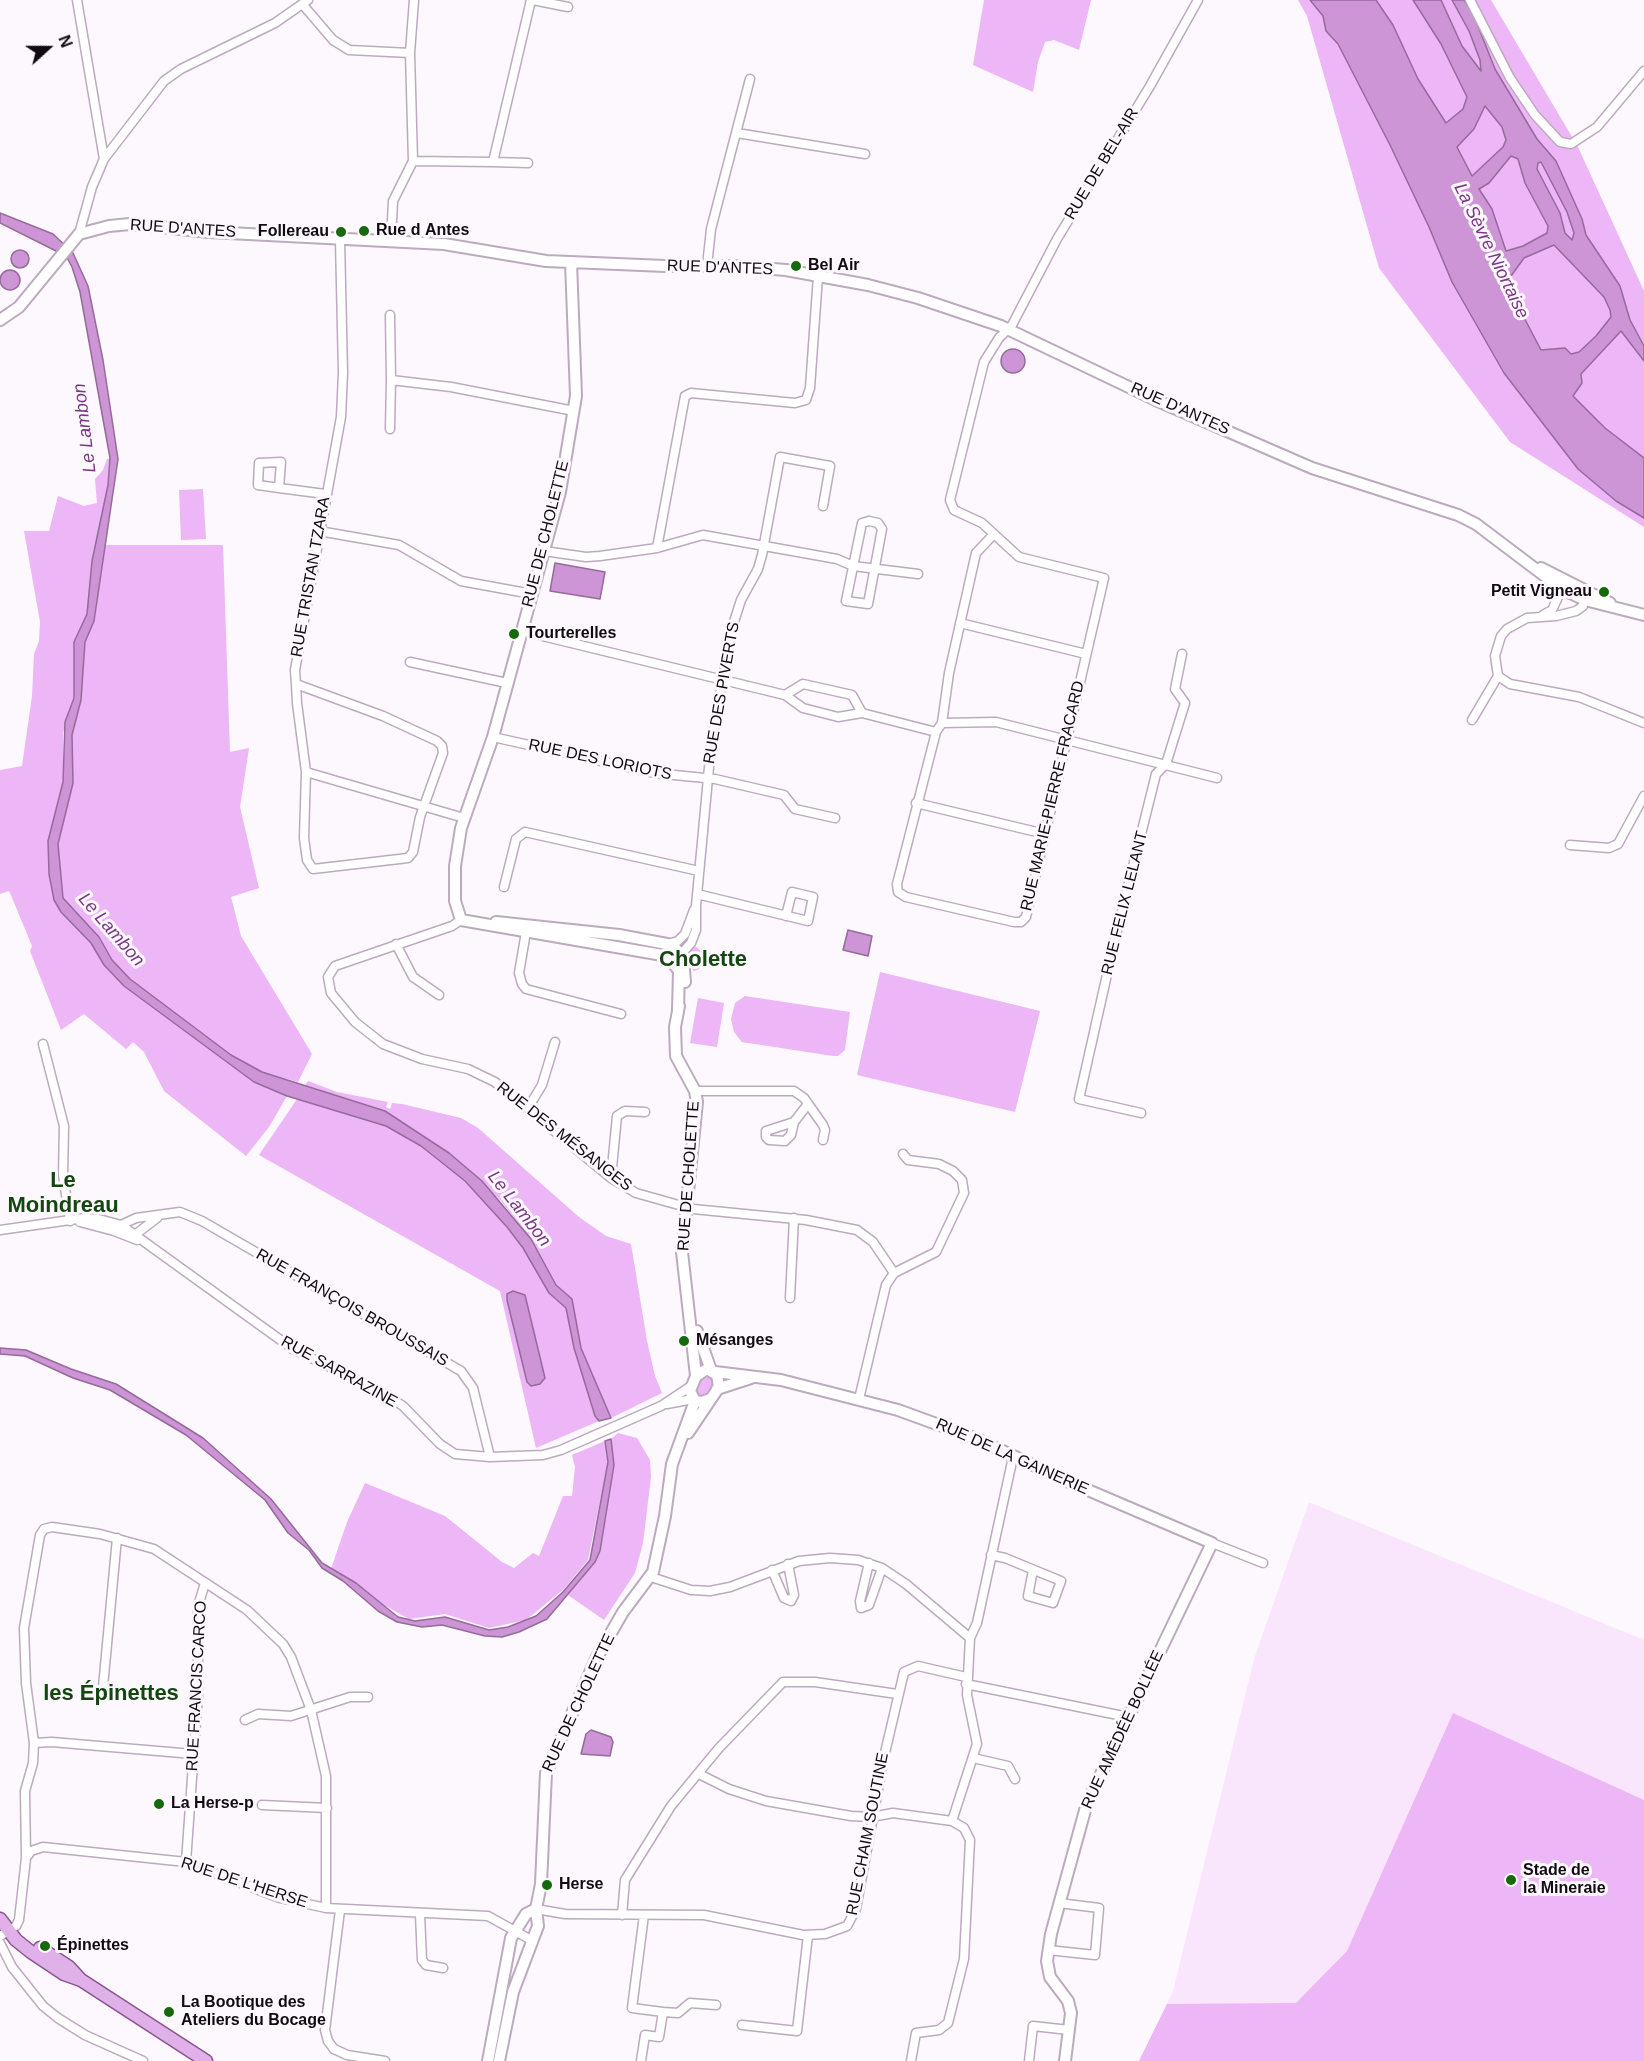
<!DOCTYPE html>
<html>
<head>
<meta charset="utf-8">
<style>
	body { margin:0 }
	#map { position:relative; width:1644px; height:2061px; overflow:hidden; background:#fcf8fd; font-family:Arial,sans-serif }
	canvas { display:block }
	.north { position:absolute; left:18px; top:18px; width:60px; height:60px; -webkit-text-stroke:4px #fcf8fd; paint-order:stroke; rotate:69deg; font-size:16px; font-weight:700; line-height:24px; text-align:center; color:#110a11 }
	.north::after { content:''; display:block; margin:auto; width:21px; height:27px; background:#110a11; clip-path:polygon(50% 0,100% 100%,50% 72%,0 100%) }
</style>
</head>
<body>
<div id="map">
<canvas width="1644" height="2061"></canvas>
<div class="north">N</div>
</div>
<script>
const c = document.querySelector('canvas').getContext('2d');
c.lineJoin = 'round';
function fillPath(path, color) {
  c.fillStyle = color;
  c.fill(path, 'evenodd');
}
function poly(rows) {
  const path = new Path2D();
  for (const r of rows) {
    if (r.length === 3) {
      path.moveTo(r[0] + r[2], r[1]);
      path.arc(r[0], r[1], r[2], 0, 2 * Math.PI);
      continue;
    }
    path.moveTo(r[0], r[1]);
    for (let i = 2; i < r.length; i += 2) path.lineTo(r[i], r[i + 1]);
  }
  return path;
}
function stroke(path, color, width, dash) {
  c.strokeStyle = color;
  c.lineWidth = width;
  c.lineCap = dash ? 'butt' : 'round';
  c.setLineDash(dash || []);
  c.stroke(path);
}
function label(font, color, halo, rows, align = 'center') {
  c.font = font + ' Arial,sans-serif';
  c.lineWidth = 6;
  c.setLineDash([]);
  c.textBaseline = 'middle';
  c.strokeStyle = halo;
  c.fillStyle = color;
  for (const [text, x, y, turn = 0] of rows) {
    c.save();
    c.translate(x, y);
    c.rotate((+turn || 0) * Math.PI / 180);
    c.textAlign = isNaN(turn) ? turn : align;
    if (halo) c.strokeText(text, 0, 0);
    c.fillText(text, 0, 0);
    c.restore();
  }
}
const built = poly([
	[1309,1502,1644,1640,1644,2061,1139,2061,1173,1991,1254,1659]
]);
const green = poly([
	[984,0,1091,0,1079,50,1054,40,1045,42,1038,62,1033,92,973,65],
	[1298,0,1491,0,1578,147,1644,291,1644,527,1510,442,1379,268,1307,16],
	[110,458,108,485,92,561,87,614,74,642,74,698,63,733,63,782,48,841,49,874,54,900,61,912,91,943,104,964,124,986,254,1082,287,1096,269,1127,246,1156,164,1091,144,1052,133,1042,126,1049,84,1014,61,1030,30,951,32,946,13,900,9,891,0,894,0,770,22,766,32,696,34,654,39,641,40,622,24,531,49,531,58,496,84,506,97,503,95,479,103,470,107,459],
	[203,489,206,539,181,540,179,490],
	[104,545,223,545,230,752,249,748,240,807,259,888,231,897,241,936,312,1054,298,1082,262,1072,231,1055,130,979,112,960,99,937,63,898,58,844,73,783,72,735,81,700,85,642,94,621],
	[696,947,702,952,704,958,699,969,694,971,690,966,688,955,689,950],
	[880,972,1040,1011,1015,1112,857,1075],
	[745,996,850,1012,845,1050,838,1056,833,1056,742,1042,734,1032,731,1019,735,1003],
	[698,998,724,1003,717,1047,690,1043],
	[308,1081,337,1092,388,1102,386,1107,390,1109,392,1103,402,1104,461,1118,478,1128,579,1217,606,1236,631,1244,647,1341,655,1376,662,1393,611,1418,581,1348,572,1299,556,1285,531,1239,501,1201,449,1153,409,1126,385,1111,305,1085],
	[297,1099,386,1126,421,1146,452,1169,493,1210,523,1248,549,1293,566,1308,574,1348,599,1421,536,1448,500,1291,259,1155],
	[708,1377,712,1379,712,1387,707,1396,700,1397,696,1389,700,1381],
	[618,1433,637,1438,650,1460,651,1477,643,1543,635,1573,604,1620,568,1595,595,1562,599,1551,614,1465,611,1439],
	[605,1441,608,1462,588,1560,564,1589,526,1620,489,1628,445,1614,409,1619,384,1605,356,1583,331,1569,347,1522,365,1483,445,1516,502,1562,514,1568,533,1553,539,1556,563,1496,572,1496,575,1467,572,1455],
	[1453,1713,1644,1800,1644,2061,1139,2061,1167,2004,1296,2003,1347,1951]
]);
const water = poly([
	[1310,0,1376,0,1393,25,1418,79,1446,123,1463,109,1467,97,1441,44,1413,0,1441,0,1462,46,1481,71,1480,60,1469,31,1452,0,1464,0,1474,16,1495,69,1537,139,1556,161,1582,219,1586,235,1620,286,1630,320,1644,346,1644,361,1621,331,1581,374,1582,383,1573,396,1605,428,1644,458,1644,518,1616,501,1578,469,1504,373,1452,282,1429,227,1390,145,1338,44,1326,31,1323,16,1310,0],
	[1485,106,1502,127,1506,140,1503,147,1472,176,1457,147,1474,129,1485,106],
	[1511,156,1518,159,1525,183,1548,226,1547,233,1523,246,1506,251,1492,209,1479,189,1489,183,1511,156],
	[1541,162,1567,212,1574,233,1572,240,1565,233,1560,213,1537,169,1538,163,1541,162],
	[1554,245,1604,297,1610,310,1611,317,1596,336,1579,352,1571,354,1565,348,1541,350,1506,283,1524,258,1554,245],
	[0,213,53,234,73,253,88,286,103,360,118,459,94,621,85,642,81,700,72,735,73,783,58,844,63,898,99,937,112,960,130,979,231,1055,262,1072,385,1111,449,1153,482,1181,531,1239,556,1285,572,1299,581,1348,611,1418,599,1421,595,1416,574,1348,566,1308,549,1293,523,1248,507,1227,465,1181,421,1146,386,1126,287,1096,254,1082,124,986,104,965,91,943,61,912,54,900,49,874,48,841,63,782,65,722,74,698,74,642,87,614,92,561,108,485,110,458,80,292,72,267,66,256,0,223,0,213],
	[20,259,9],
	[10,280,10],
	[1013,361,12],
	[555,563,605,572,600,599,550,591,555,563],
	[848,930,872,936,868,956,843,950,848,930],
	[513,1291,525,1295,545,1378,540,1384,531,1386,527,1382,507,1300,507,1294,513,1291],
	[0,1348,26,1350,71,1369,116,1384,203,1438,271,1499,322,1563,356,1583,398,1617,415,1621,445,1617,489,1630,508,1627,536,1616,563,1592,590,1560,608,1462,605,1441,611,1439,614,1465,600,1551,595,1562,547,1619,519,1632,502,1637,485,1636,442,1625,422,1627,397,1622,378,1611,343,1581,322,1568,309,1550,288,1533,265,1500,186,1435,110,1390,73,1378,25,1356,0,1354,0,1348],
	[591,1730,611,1737,613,1742,610,1756,581,1754,586,1734,591,1730]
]);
const minor = poly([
	[77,0,104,159],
	[533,0,568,7],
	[1470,0,1510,78,1535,115,1560,142,1571,144,1597,127,1644,71],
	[303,5,333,40,349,50,410,53],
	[737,133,865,154],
	[413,161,493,162,531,0],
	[493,162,528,163],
	[79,234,92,187,104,159,164,81,181,69,275,23,308,0],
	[391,240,393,201,413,161,410,53,414,0],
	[707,266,711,229,750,79],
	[390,315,391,380,451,387,574,411],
	[390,429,391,380],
	[279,488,281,462,259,463,258,485,279,488,325,494],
	[869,521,878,523,882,529,868,604,846,601,862,523,869,521],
	[319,531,399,545,461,581,532,594],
	[994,534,1019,557,1104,578,1026,917,1021,922,1014,922,906,897,898,892,897,884,936,732,942,723,949,673,976,553,994,534,982,523,954,510,950,500,984,362,999,338,1012,325,1057,239,1150,86,1198,0],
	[657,548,685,396,691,393,795,403,806,400,810,388,818,276],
	[544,551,586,557,600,556,657,548,703,535,837,559,853,566,918,574],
	[1543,615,1552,610,1560,593,1567,586],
	[960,623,1086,654],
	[522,631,785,695,803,708,838,717,862,713,936,732],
	[410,662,507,683],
	[1498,676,1510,684,1579,697,1644,723],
	[296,684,383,716,437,741,442,746,443,753,420,817,413,852,408,858,313,869,307,860,304,838,306,772,297,703,296,684,295,670,341,417,343,373,340,240],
	[785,695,803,684,852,695,862,713],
	[1472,720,1498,676,1495,656,1501,636,1507,629,1527,618,1556,616,1576,611,1583,606,1584,596],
	[942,723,996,722,1217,778],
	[493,737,654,773,715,779,784,795,795,809,835,818],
	[306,772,464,818],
	[916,803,1045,834],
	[1570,845,1609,848,1618,844,1644,796],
	[504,887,516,839,525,832,699,871],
	[697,894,808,921,813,897,792,892,786,916],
	[461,920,452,926,335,966,328,977,331,993,355,1022,383,1044,422,1059,468,1069,495,1082,611,1178,636,1193,693,1209,806,1220,857,1230,873,1242,894,1273],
	[526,932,519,973,522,984,526,989,621,1014],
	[396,944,413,977,439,995],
	[667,944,678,941,685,934,694,910],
	[681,954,691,943,696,930,696,906,711,746,732,628,741,600,758,569,762,555,780,457,830,466,823,506],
	[43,1044,64,1126,63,1175,70,1221],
	[695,1091,794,1091,804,1098,823,1125,825,1130,823,1140],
	[528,1108,542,1085,555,1042],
	[1141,1113,1079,1099,1115,939,1156,774,1166,764,1185,703,1175,689,1182,654],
	[794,1122,791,1135,785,1141,769,1140,766,1137,766,1131,794,1122,808,1104],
	[611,1178,617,1116,625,1111,645,1112],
	[80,1222,114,1231,137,1240],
	[123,1227,121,1225,136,1218,180,1212,202,1221,461,1371,473,1388,490,1457],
	[0,1230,84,1218,99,1219,121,1225,293,1349,383,1393,403,1406,440,1444,455,1454,490,1457,543,1455,561,1450,661,1406,691,1386],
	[131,1234,136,1234,157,1218],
	[790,1298,794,1218],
	[859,1399,886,1285,894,1273,936,1252,964,1193,962,1180,953,1171,939,1164,908,1160,903,1154],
	[667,1404,693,1399],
	[1212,1543,1263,1563],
	[991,1555,1005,1558,1061,1581,1053,1603,1028,1596,1033,1570],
	[869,1563,860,1601,861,1608,869,1605,882,1568],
	[772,1570,784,1598,791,1601,794,1595,788,1564],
	[651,1577,691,1590,710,1591,730,1587,799,1561,830,1558,858,1560,882,1568,906,1584,970,1638],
	[966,1684,1128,1717],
	[103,1687,117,1538],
	[245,1720,258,1714,291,1716,350,1697,368,1697],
	[34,1743,52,1742,193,1754],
	[973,1758,1008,1766,1015,1779],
	[699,1774,729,1789,766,1801,851,1816,872,1817,893,1813,952,1821],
	[262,1805,327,1808],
	[26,1858,31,1851,43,1847,186,1862,280,1898,326,1908,488,1916,533,1941],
	[186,1862,198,1694,198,1606,205,1583],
	[536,1909,565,1914,704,1915,803,1935,825,1934,847,1926,856,1909,884,1757,904,1672,918,1666,966,1677],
	[340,1910,325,2030,328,2041,334,2049,347,2055,385,2061],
	[420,1914,422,1960,426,1965,443,1968],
	[622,1915,625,1880,671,1806,719,1748,783,1682,815,1682,897,1694],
	[0,1936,16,1926,19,1920,26,1858,25,1791,33,1763,34,1743,26,1683,24,1628,40,1535,44,1529,52,1527,100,1534,154,1549,247,1610,283,1644,291,1657,311,1710,326,1776,326,1908],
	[0,1943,12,1967,43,2006,58,2018,85,2035,143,2061],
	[1048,1950,1095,1955,1099,1908,1059,1903],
	[663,2012,678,2013,690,2003,716,2005],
	[742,2025,797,2031,808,1935],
	[641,2061,645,2035,659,2037,663,2012,632,2008,644,1915],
	[911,2061,916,2033,939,2030,948,2023,964,1959,970,1840,964,1828,952,1821,977,1744,967,1695,970,1638,977,1623,1013,1457],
	[1029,2061,1033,2026,1069,2030]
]);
const tertiary = poly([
	[571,262,576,396,560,492,493,737,461,828,455,866,455,901,461,920,668,956,679,971,678,1010],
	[0,320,19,307,79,234,109,226,130,224,209,232,444,244,546,261,665,266,735,266,786,270,868,285,918,298,1001,326,1158,401,1312,468,1458,515,1476,524,1562,589,1585,600,1644,615],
	[1541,568,1610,603],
	[496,922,619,935,667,944,676,949,683,958,685,982],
	[679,1006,675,1027,676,1056,695,1091,697,1102,682,1252,696,1376],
	[697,1331,711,1370],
	[715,1372,781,1380,898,1410,975,1438,1069,1482,1212,1543,1087,1803,1051,1934,1047,1961,1050,1977,1068,2001,1071,2013,1065,2061],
	[717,1389,751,1378],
	[688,1433,719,1387,717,1375,707,1369,696,1376,690,1391,695,1401,702,1402,710,1399],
	[488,2061,511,1938,526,1914,536,1909],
	[499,2061,513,1992,538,1926,536,1909,541,1884,546,1773,596,1659,623,1612,653,1572,665,1516,672,1464,695,1401]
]);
const primary = poly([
	[0,1919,16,1940,31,1952,64,1974,81,1980,206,2061],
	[40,1948,69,1967,80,1979]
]);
const markers = [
	[364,231,6,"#16690d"],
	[341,232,6,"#16690d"],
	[796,266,6,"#16690d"],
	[1604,592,6,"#16690d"],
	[514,634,6,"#16690d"],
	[684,1341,6,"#16690d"],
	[159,1804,6,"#16690d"],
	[1511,1880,6,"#16690d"],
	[547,1885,6,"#16690d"],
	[45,1946,6,"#16690d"],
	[169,2012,6,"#16690d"]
];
const streetNames = [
	["RUE DE BEL-AIR",1102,164,-59],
	["RUE D'ANTES",183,229,4],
	["RUE D'ANTES",720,268,2],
	["RUE D'ANTES",1180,409,24],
	["RUE DE CHOLETTE",546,534,-76],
	["RUE TRISTAN TZARA",311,577,-80],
	["RUE DES PIVERTS",722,693,-80],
	["RUE DES LORIOTS",600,760,12],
	["RUE MARIE-PIERRE FRACARD",1053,796,-77],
	["RUE FELIX LELANT",1125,903,-76],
	["RUE DES MÉSANGES",564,1137,38],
	["RUE DE CHOLETTE",689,1176,-86],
	["RUE FRANÇOIS BROUSSAIS",352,1308,30],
	["RUE SARRAZINE",339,1372,29],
	["RUE DE LA GAINERIE",1012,1457,24],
	["RUE FRANCIS CARCO",197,1686,-87],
	["RUE DE CHOLETTE",579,1703,-65],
	["RUE AMÉDÉE BOLLÉE",1123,1730,-65],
	["RUE CHAIM SOUTINE",868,1834,-79],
	["RUE DE L'HERSE",244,1883,18]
];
const poiNames = [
	["Rue d Antes",376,231],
	["Follereau",329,232,"right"],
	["Bel Air",808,266],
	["Petit Vigneau",1592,592,"right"],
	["Tourterelles",526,634],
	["Mésanges",696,1341],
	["La Herse-p",171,1804],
	["Stade de",1523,1871],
	["la Mineraie",1523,1889],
	["Herse",559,1885],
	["Épinettes",57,1946],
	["La Bootique des",181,2003],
	["Ateliers du Bocage",181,2021]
];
const waterNames = [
	["La Sèvre Niortaise",1491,251,64],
	["Le Lambon",85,428,-97],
	["Le Lambon",111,930,49],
	["Le Lambon",519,1209,52]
];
const districtNames = [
	["Cholette",703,960],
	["Le",63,1181],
	["Moindreau",63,1206],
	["les Épinettes",111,1694]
];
fillPath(built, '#fae6fc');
fillPath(green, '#edb6f6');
fillPath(water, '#cd94d6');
stroke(water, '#956b9b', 1.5);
stroke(minor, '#bcaabf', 11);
stroke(tertiary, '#bcaabf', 14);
stroke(primary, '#8b5393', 15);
stroke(minor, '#fff', 8);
stroke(tertiary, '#fff', 10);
stroke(primary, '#e0b0e8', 12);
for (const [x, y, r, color] of markers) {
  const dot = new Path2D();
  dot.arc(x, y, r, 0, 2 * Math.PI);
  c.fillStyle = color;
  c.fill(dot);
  stroke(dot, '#fcf8fd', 2);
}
label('16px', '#110a11', '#fcf8fd', streetNames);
label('bold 16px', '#110a11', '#fcf8fd', poiNames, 'left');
label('italic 18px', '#7a3685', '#fcf8fd', waterNames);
label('bold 22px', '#14460f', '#fcf8fd', districtNames);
</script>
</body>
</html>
